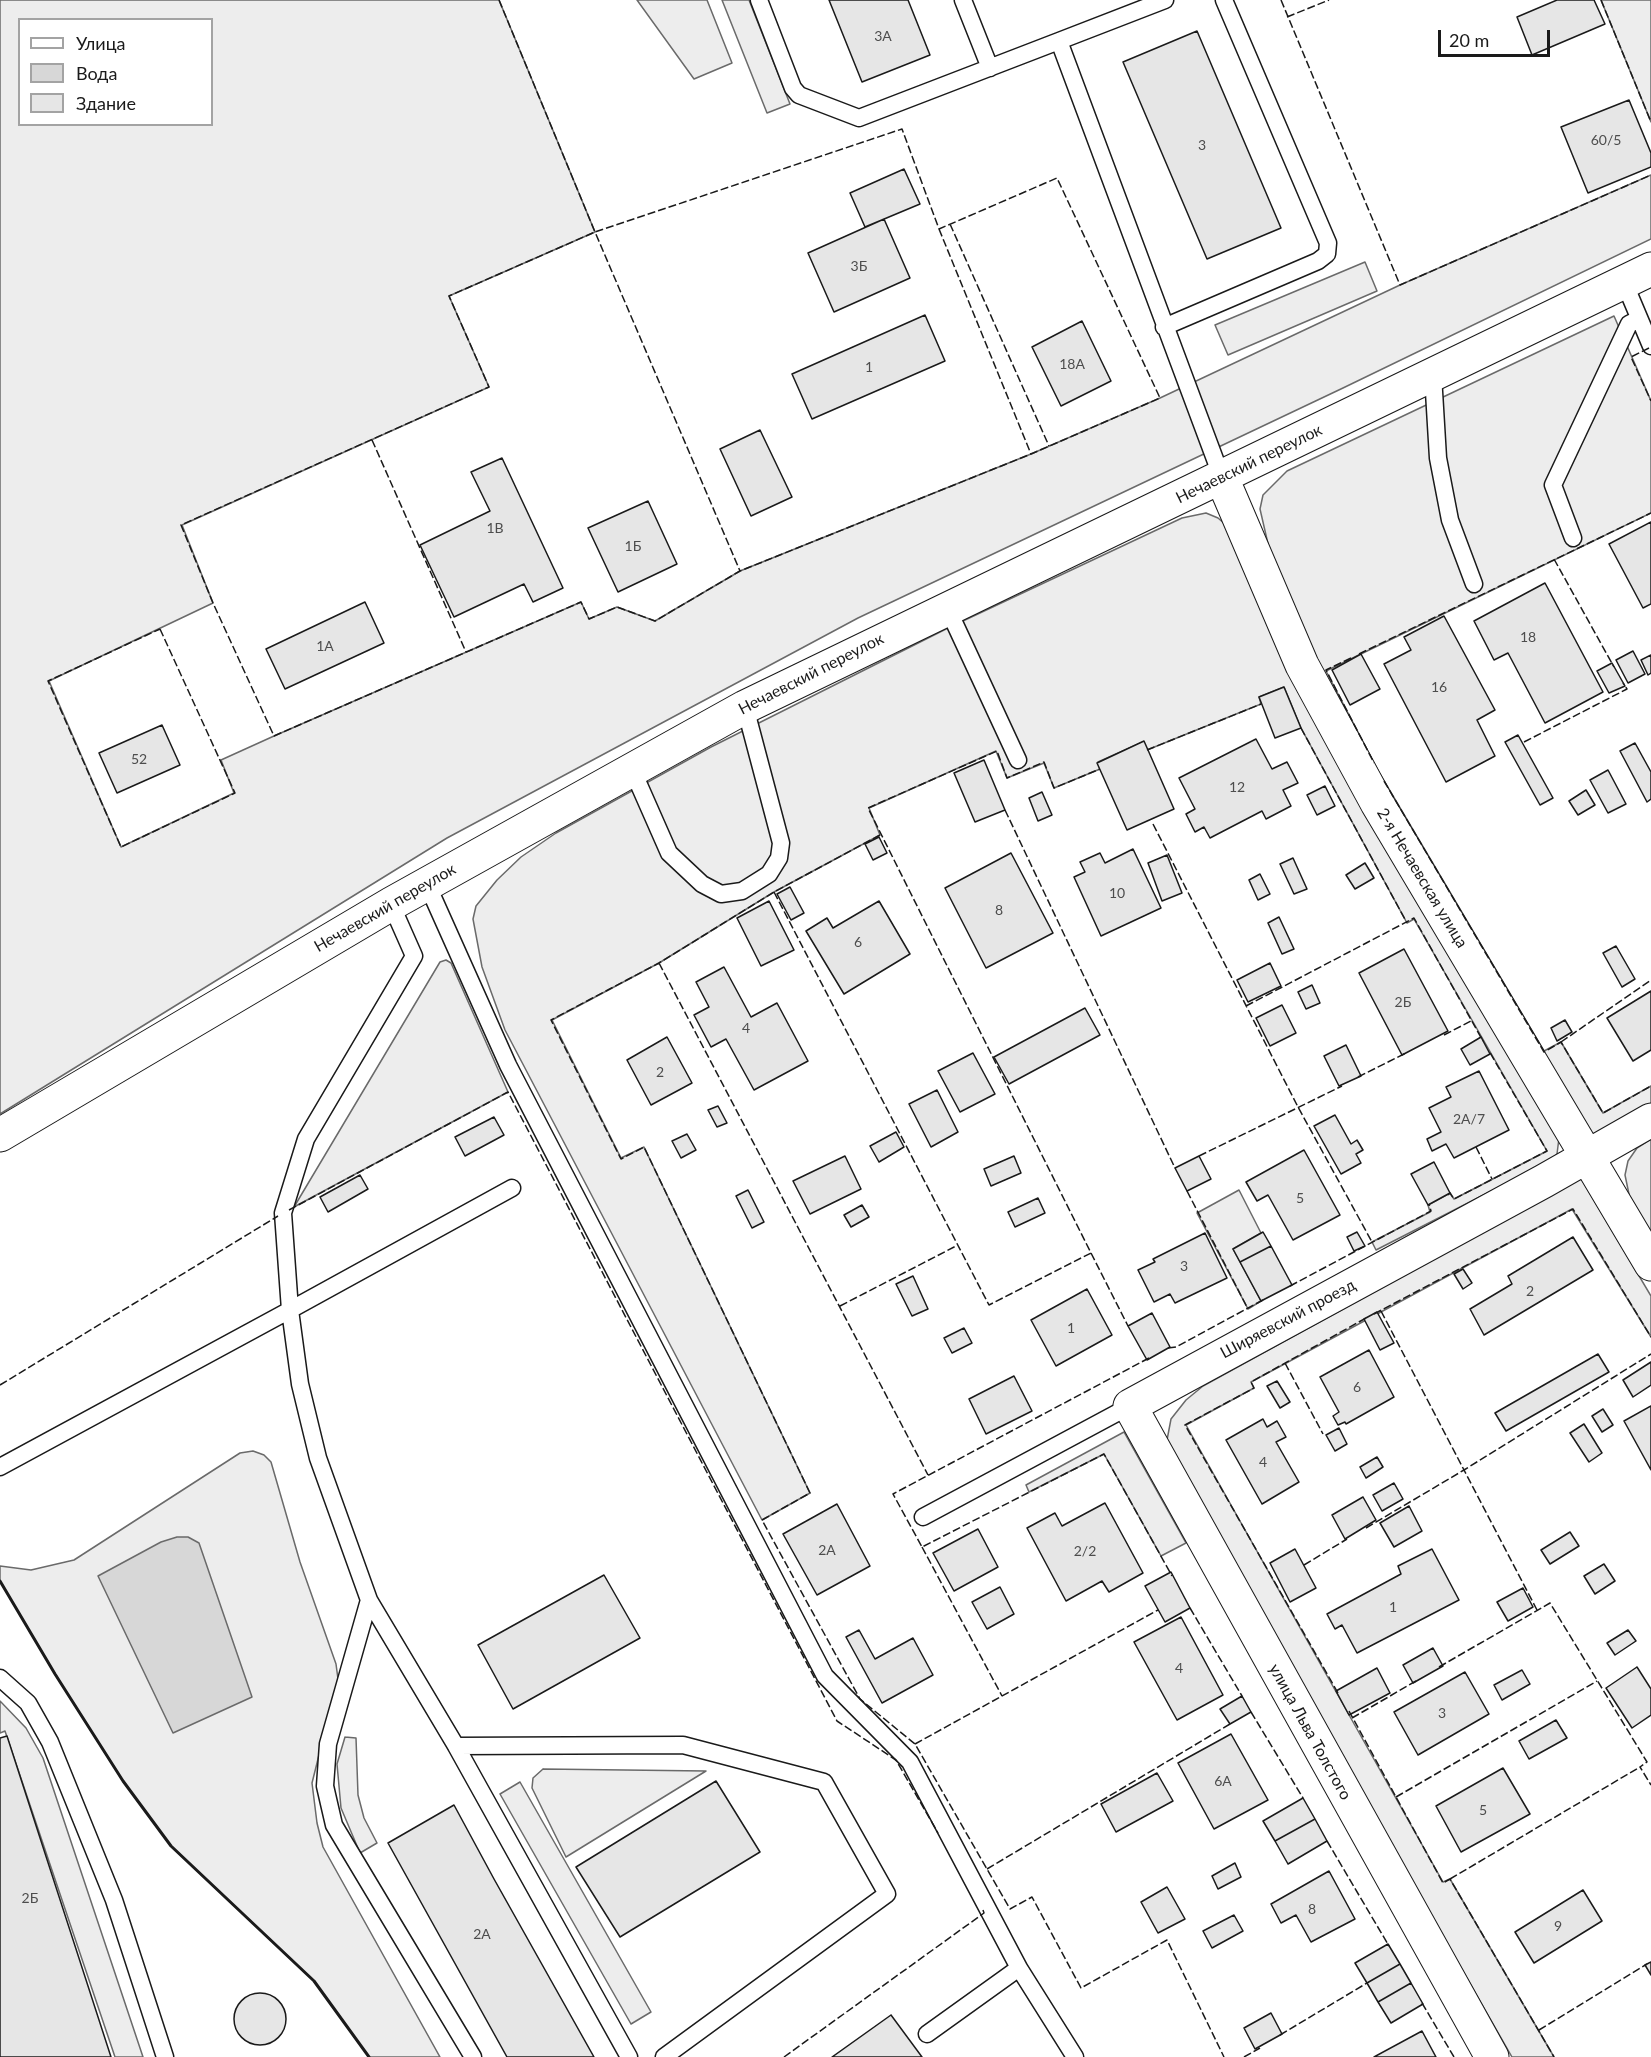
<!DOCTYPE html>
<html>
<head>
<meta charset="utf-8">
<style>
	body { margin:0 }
	#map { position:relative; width:1651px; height:2057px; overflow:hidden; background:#fff; font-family:Lato,sans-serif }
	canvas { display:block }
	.legend { position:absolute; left:18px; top:18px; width:195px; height:108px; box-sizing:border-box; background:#fff; border:2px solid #a3a3a3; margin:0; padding:8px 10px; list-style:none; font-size:18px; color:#1a1a1a }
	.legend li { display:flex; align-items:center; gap:12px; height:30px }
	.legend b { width:30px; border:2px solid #a3a3a3 }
	.scale { position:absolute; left:1438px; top:30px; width:112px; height:27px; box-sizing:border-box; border:3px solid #1a1a1a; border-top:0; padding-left:8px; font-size:18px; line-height:21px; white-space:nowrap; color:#1a1a1a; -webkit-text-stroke:4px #fff; paint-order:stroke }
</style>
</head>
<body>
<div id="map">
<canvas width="1651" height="2057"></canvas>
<ul class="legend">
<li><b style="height:8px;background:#fff"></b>Улица</li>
<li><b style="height:16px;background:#d7d7d7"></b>Вода</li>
<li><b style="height:16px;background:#e6e6e6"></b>Здание</li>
</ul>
<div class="scale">20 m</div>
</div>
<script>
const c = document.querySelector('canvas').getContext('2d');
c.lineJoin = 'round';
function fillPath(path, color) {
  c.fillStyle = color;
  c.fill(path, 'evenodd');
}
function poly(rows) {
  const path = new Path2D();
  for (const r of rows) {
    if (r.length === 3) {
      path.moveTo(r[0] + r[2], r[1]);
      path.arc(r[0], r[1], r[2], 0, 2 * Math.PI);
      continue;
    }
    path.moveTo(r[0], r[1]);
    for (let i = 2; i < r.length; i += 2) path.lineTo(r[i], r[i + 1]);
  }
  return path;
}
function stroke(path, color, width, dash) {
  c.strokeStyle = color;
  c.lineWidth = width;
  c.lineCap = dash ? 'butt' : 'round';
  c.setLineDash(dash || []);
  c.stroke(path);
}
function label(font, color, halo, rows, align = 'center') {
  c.font = font + ' Lato,sans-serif';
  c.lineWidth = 4.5;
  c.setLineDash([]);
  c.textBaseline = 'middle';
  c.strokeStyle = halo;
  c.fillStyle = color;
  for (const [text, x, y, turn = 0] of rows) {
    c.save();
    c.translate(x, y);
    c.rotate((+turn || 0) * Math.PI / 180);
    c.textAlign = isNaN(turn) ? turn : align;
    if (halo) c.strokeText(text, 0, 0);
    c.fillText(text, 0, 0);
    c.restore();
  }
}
const built = poly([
	[0,0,499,0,595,232,449,296,489,387,182,525,213,603,49,681,121,847,234,793,221,760,274,736,581,602,589,619,617,607,655,621,740,571,1031,454,1160,398,1400,285,1651,175,1651,239,1343,388,858,618,447,838,0,1114,0,0],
	[20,20,212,20,212,124,20,124,20,20],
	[637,0,707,0,732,63,694,79,637,0],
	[722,0,749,0,790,104,767,113,722,0],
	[1601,0,1651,0,1651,122,1601,0],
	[1365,262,1377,291,1228,355,1215,325,1365,262],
	[1614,316,1651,401,1651,513,1326,671,1380,774,1544,1051,1561,1042,1603,1113,1651,1086,1651,1104,1596,1135,1587,1132,1320,673,1271,557,1260,509,1263,495,1287,471,1614,316],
	[1206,513,1218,518,1226,525,1559,1138,1557,1154,1552,1160,1376,1250,1372,1242,1430,1212,1428,1205,1450,1193,1454,1199,1547,1151,1414,919,1407,923,1301,728,1284,687,1259,697,1261,704,1147,750,1143,742,1098,762,1100,769,1054,788,1044,763,1007,778,996,751,869,808,880,835,774,892,659,963,552,1020,621,1158,644,1147,810,1493,762,1520,505,1030,482,967,473,919,476,906,497,880,521,857,556,833,711,747,948,628,1182,518,1206,513],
	[446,960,451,963,508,1092,294,1207,440,962,446,960],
	[1651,1139,1651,1235,1630,1199,1625,1175,1628,1161,1637,1148,1651,1139],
	[1581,1178,1651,1296,1651,1337,1572,1209,1251,1382,1254,1388,1186,1425,1443,1882,1450,1879,1554,2057,1512,2057,1344,1763,1167,1440,1171,1419,1186,1400,1203,1386,1581,1178],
	[1239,1190,1261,1233,1233,1249,1261,1301,1248,1309,1197,1213,1239,1190],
	[1124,1432,1186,1543,1161,1556,1104,1454,1029,1492,1026,1485,1124,1432],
	[253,1451,264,1455,271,1462,300,1562,336,1664,338,1679,312,1783,317,1823,323,1847,440,2057,369,2057,314,1981,171,1846,123,1781,55,1674,0,1581,0,1566,31,1570,74,1560,240,1453,253,1451],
	[0,1701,26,1728,43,1758,143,2057,115,2057,5,1731,0,1733,0,1701],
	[345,1737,356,1738,358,1795,364,1818,377,1843,360,1853,341,1808,337,1764,345,1737],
	[543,1769,706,1771,566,1857,532,1788,533,1778,543,1769],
	[520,1782,651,2012,631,2024,500,1794,520,1782]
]);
const water = poly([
	[177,1537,188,1537,199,1543,252,1697,173,1733,98,1576,161,1542,177,1537]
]);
const building = poly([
	[829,0,908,0,930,55,862,82,829,0],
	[1557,0,1594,0,1605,24,1532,55,1517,17,1557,0],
	[1197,31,1281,228,1207,259,1123,62,1197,31],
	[1629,100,1651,153,1651,167,1588,193,1561,127,1629,100],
	[904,169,920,204,865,227,850,193,904,169],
	[884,219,910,278,834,312,808,253,884,219],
	[925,315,945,361,812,419,792,374,925,315],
	[1082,321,1111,381,1061,406,1032,347,1082,321],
	[760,430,792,497,751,516,720,449,760,430],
	[502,458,563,588,533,602,524,584,454,617,420,545,490,511,471,472,502,458],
	[648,501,677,564,618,592,588,528,648,501],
	[1651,522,1651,604,1643,608,1609,544,1651,522],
	[1545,583,1603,692,1545,723,1508,653,1494,660,1474,621,1545,583],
	[365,602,384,643,285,689,266,649,365,602],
	[1444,616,1495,710,1477,720,1495,756,1446,782,1384,664,1411,650,1404,637,1444,616],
	[1633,651,1645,674,1628,683,1616,660,1633,651],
	[1361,654,1380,689,1350,705,1332,670,1361,654],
	[1651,655,1651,673,1648,675,1641,660,1651,655],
	[1612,663,1625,686,1609,693,1597,671,1612,663],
	[1284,687,1301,728,1275,738,1259,697,1284,687],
	[162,725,180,765,117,793,99,753,162,725],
	[1518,735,1553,798,1540,805,1505,742,1518,735],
	[1256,739,1272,769,1287,762,1298,783,1283,790,1291,806,1266,819,1262,811,1210,838,1204,827,1195,832,1186,814,1195,809,1179,778,1256,739],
	[1144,741,1174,809,1127,830,1097,763,1144,741],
	[1635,743,1651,772,1651,799,1647,802,1620,751,1635,743],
	[984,760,1005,810,975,822,954,773,984,760],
	[1608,770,1626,804,1608,813,1590,780,1608,770],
	[1325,786,1335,806,1317,815,1307,795,1325,786],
	[1586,790,1595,805,1578,815,1569,801,1586,790],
	[1042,792,1052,815,1038,821,1029,798,1042,792],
	[879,837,887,853,873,860,865,844,879,837],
	[1133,849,1161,908,1101,936,1074,877,1085,872,1080,862,1100,853,1105,863,1133,849],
	[1011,853,1053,933,986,968,945,888,1011,853],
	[1167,855,1182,893,1162,901,1148,863,1167,855],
	[1293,858,1307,889,1294,894,1280,864,1293,858],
	[1365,863,1374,878,1355,889,1346,875,1365,863],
	[1260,874,1270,894,1258,900,1249,880,1260,874],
	[790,887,804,913,791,920,777,894,790,887],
	[769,901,794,950,761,966,737,918,769,901],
	[879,901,910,954,844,994,806,931,827,918,833,928,879,901],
	[1279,917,1294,949,1282,954,1268,923,1279,917],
	[1616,946,1635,979,1622,987,1603,953,1616,946],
	[1404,949,1448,1031,1402,1055,1359,973,1404,949],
	[1270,963,1281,986,1248,1002,1237,980,1270,963],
	[724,967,751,1017,777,1003,808,1061,754,1090,726,1039,711,1047,694,1015,709,1007,696,982,724,967],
	[1312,985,1320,1003,1306,1009,1298,992,1312,985],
	[1651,991,1651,1050,1633,1061,1607,1018,1651,991],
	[1282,1005,1296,1033,1270,1046,1256,1018,1282,1005],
	[1085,1008,1100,1035,1009,1084,994,1057,1085,1008],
	[1565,1020,1572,1032,1557,1041,1551,1028,1565,1020],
	[667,1037,692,1083,651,1105,627,1060,667,1037],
	[1481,1037,1490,1054,1470,1065,1461,1049,1481,1037],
	[1346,1045,1361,1076,1339,1086,1324,1056,1346,1045],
	[973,1053,995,1094,960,1112,938,1071,973,1053],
	[1479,1071,1509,1130,1454,1158,1446,1144,1432,1151,1427,1139,1441,1132,1429,1108,1451,1097,1446,1087,1479,1071],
	[937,1090,958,1132,931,1147,909,1104,937,1090],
	[718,1106,727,1123,717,1127,708,1110,718,1106],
	[1335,1115,1351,1144,1357,1140,1363,1150,1356,1154,1361,1163,1341,1174,1314,1126,1335,1115],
	[494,1117,504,1135,465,1156,455,1137,494,1117],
	[896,1132,904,1147,879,1162,870,1146,896,1132],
	[687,1134,696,1150,681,1158,672,1141,687,1134],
	[1304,1150,1340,1215,1293,1240,1268,1195,1257,1201,1246,1182,1304,1150],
	[845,1156,861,1189,810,1214,793,1181,845,1156],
	[1014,1156,1021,1173,991,1186,984,1169,1014,1156],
	[1199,1156,1211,1179,1187,1191,1175,1168,1199,1156],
	[1434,1162,1450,1193,1428,1205,1411,1174,1434,1162],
	[360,1175,368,1189,328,1212,320,1197,360,1175],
	[748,1190,764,1222,752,1228,736,1196,748,1190],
	[1038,1198,1045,1213,1015,1227,1008,1212,1038,1198],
	[862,1205,869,1217,851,1227,844,1215,862,1205],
	[1263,1232,1271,1246,1240,1262,1233,1249,1263,1232],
	[1357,1232,1365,1246,1354,1251,1347,1237,1357,1232],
	[1205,1233,1227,1278,1175,1303,1170,1294,1154,1302,1138,1270,1155,1262,1153,1259,1205,1233],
	[1573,1237,1593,1270,1484,1335,1470,1309,1512,1284,1508,1276,1573,1237],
	[1271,1246,1292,1285,1261,1301,1240,1262,1271,1246],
	[1463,1269,1472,1283,1463,1289,1454,1274,1463,1269],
	[913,1276,928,1309,912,1316,896,1284,913,1276],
	[1087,1289,1112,1335,1056,1366,1031,1320,1087,1289],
	[1377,1312,1394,1343,1380,1350,1364,1319,1377,1312],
	[1152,1313,1170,1347,1147,1360,1128,1326,1152,1313],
	[964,1328,972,1343,952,1353,944,1338,964,1328],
	[1369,1350,1394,1397,1346,1424,1345,1422,1338,1425,1333,1416,1339,1412,1320,1377,1369,1350],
	[1598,1354,1609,1372,1506,1431,1495,1413,1598,1354],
	[1651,1362,1651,1385,1633,1397,1623,1380,1651,1362],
	[1014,1376,1032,1411,986,1434,969,1399,1014,1376],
	[1277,1381,1290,1402,1280,1408,1267,1386,1277,1381],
	[1651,1406,1651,1470,1624,1421,1651,1406],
	[1603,1409,1613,1425,1602,1432,1592,1416,1603,1409],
	[1263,1419,1267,1427,1277,1421,1286,1437,1276,1442,1299,1482,1262,1504,1226,1440,1263,1419],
	[1584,1424,1602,1453,1589,1462,1570,1433,1584,1424],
	[1339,1428,1347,1444,1335,1451,1326,1435,1339,1428],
	[1377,1457,1383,1467,1366,1478,1360,1467,1377,1457],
	[1394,1483,1403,1499,1382,1511,1373,1495,1394,1483],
	[1363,1497,1376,1520,1345,1539,1332,1515,1363,1497],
	[1105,1503,1143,1573,1109,1592,1102,1581,1066,1601,1027,1528,1055,1513,1062,1526,1105,1503],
	[837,1504,870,1566,817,1595,783,1534,837,1504],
	[1409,1506,1422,1531,1394,1547,1380,1523,1409,1506],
	[978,1529,998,1567,954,1591,933,1553,978,1529],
	[1570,1532,1579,1546,1550,1564,1541,1550,1570,1532],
	[1295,1549,1316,1588,1290,1602,1270,1563,1295,1549],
	[1432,1549,1459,1600,1357,1653,1342,1625,1335,1629,1327,1614,1401,1574,1398,1566,1432,1549],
	[1604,1564,1615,1581,1595,1594,1584,1576,1604,1564],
	[1171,1572,1190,1608,1165,1622,1145,1586,1171,1572],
	[604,1575,640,1638,513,1709,478,1645,604,1575],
	[1000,1587,1014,1614,987,1629,972,1602,1000,1587],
	[1523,1588,1533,1607,1508,1621,1497,1602,1523,1588],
	[1181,1617,1223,1695,1177,1720,1134,1642,1181,1617],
	[859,1630,875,1659,913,1638,933,1675,882,1703,846,1637,859,1630],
	[1628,1630,1636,1641,1615,1655,1607,1643,1628,1630],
	[1433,1648,1443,1666,1413,1683,1403,1665,1433,1648],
	[1637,1667,1651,1689,1651,1715,1632,1728,1606,1688,1637,1667],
	[1377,1668,1390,1693,1349,1715,1336,1691,1377,1668],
	[1522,1670,1530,1684,1502,1700,1494,1685,1522,1670],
	[1465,1672,1489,1714,1418,1755,1394,1712,1465,1672],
	[1242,1696,1251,1712,1230,1724,1220,1709,1242,1696],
	[1556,1720,1567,1738,1529,1759,1519,1741,1556,1720],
	[1231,1734,1268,1800,1214,1829,1178,1763,1231,1734],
	[7,1736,111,2057,0,2057,0,1738,7,1736],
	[1503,1768,1530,1814,1461,1852,1436,1806,1503,1768],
	[1157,1773,1173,1801,1116,1832,1101,1804,1157,1773],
	[716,1781,760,1852,620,1937,576,1867,716,1781],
	[1303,1798,1315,1819,1275,1841,1263,1821,1303,1798],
	[454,1805,494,1879,594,2057,507,2057,388,1843,454,1805],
	[1315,1819,1327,1841,1288,1864,1275,1841,1315,1819],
	[1235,1863,1241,1877,1218,1889,1212,1876,1235,1863],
	[1329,1871,1355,1919,1311,1942,1296,1915,1281,1923,1271,1904,1329,1871],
	[1167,1887,1185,1919,1158,1933,1141,1902,1167,1887],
	[1583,1890,1602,1921,1534,1963,1515,1932,1583,1890],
	[1234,1915,1243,1931,1212,1948,1203,1931,1234,1915],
	[1388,1944,1400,1964,1367,1983,1355,1963,1388,1944],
	[1651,1962,1651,1975,1645,1965,1651,1962],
	[1400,1964,1411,1983,1378,2002,1367,1983,1400,1964],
	[1411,1983,1423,2004,1391,2023,1378,2002,1411,1983],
	[260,2019,26],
	[1271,2013,1282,2034,1255,2049,1244,2028,1271,2013],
	[891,2015,922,2057,832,2057,891,2015],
	[1422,2031,1436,2057,1374,2057,1422,2031]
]);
const lane = poly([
	[759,0,793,88,799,95,859,118,1059,41,1222,478],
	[963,0,990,68],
	[1059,41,1165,0],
	[1624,282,1651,346],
	[1164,327,1318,261,1327,254,1328,243,1224,0],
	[1433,375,1438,458,1450,520,1474,584],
	[1573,538,1553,485,1629,324,1639,319],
	[947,607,1018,760],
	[632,769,669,853,702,884,721,894,742,891,769,874,779,858,781,843,745,707],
	[427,884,508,1065,825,1676,910,1762,1019,1968,927,2034],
	[391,904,414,956,306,1139,283,1213,290,1310,512,1188],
	[0,1467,290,1310,300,1384,318,1458,369,1600,456,1746,629,2057],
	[923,1517,1130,1406],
	[369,1600,328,1744,325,1786,334,1825,473,2057],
	[0,1678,28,1703,50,1742,114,1900,165,2057],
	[456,1746,683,1745,824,1782,887,1894,664,2057],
	[1019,1968,1075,2057]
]);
const street = poly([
	[1222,478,1302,665,1377,803,1651,1264],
	[0,1135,391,904,745,707,1651,269],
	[1492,2057,1130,1406,1544,1181,1651,1120]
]);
const fence = poly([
	[499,0,595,232,449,296,489,387,181,525,213,603,274,736,581,602,589,619,617,607,655,621,740,571,1031,454,1160,398,1057,178,939,229,902,129,595,232,740,571],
	[1281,0,1400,285,1651,175],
	[1601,0,1651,122],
	[1287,17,1329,0],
	[950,224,1049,446],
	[939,229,1031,454],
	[1649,348,1631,357,1651,401],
	[372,440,466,652],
	[1554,559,1614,667],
	[160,629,235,793,121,847,48,681,160,629],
	[1359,654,1651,513],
	[1351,658,1326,670,1374,763],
	[1301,728,1407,923],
	[1524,742,1627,689,1623,683],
	[1147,750,1261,704],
	[1384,781,1544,1052,1561,1042,1603,1113,1651,1086],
	[1005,810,1175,1168],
	[1153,824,1298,1107,1372,1242],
	[880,835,774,892,659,963,551,1020,621,1159,644,1147,810,1493,762,1520,860,1699,915,1744,1010,1909,1032,1897,1081,1988,1167,1940,1224,2057],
	[774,892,989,1305,1091,1253,868,808,997,751,1007,778,1044,762,1054,788,1100,769],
	[659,963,928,1475],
	[1246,1006,1414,918,1483,1041],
	[1444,1035,1471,1021],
	[1561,1042,1651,980],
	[1358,1077,1406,1053],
	[1476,1147,1492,1179],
	[1199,1156,1342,1086],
	[1187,1191,1248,1309],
	[1448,1195,1450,1193,1454,1199,1547,1151,1489,1051],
	[289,1210,508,1092,837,1721,896,1760,938,1833],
	[1091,1253,1128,1326],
	[1290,1286,1431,1211,1429,1204],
	[840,1306,958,1245],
	[1381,1311,1464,1470,1651,1354],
	[1374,1314,1573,1209,1651,1337],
	[1168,1348,1176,1347,1263,1300],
	[1149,1358,893,1494,922,1547,1104,1454,1172,1576],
	[1285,1363,1323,1434],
	[0,1385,278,1216],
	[1366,1528,1464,1470,1537,1610],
	[922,1547,1002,1696],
	[1304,1565,1347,1539],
	[1190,1608,1242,1696],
	[1439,1667,1550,1603,1647,1762,1640,1767,1651,1785],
	[1338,1693,1185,1425,1254,1388,1251,1382,1366,1318],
	[1349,1711,1443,1883,1450,1879,1554,2057],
	[1251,1712,1303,1798],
	[1352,1718,1416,1681],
	[915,1744,1158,1610],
	[1396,1797,1597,1681],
	[1327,1841,1389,1946],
	[987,1869,1230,1724],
	[1450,1879,1640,1767],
	[1422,2003,1454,2057],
	[1539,2030,1647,1964],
	[1280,2035,1367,1983],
	[784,2057,984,1913,983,1910],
	[1244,2057,1260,2048]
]);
const wall = poly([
	[0,1581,55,1674,123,1781,171,1846,314,1981,369,2057]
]);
const numberNames = [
	["3А",883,36],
	["60/5",1606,140],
	["3",1202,145],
	["3Б",859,266],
	["18А",1072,364],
	["1",869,367],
	["1В",495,528],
	["1Б",633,546],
	["18",1528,637],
	["1А",325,646],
	["16",1439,687],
	["52",139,759],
	["12",1237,787],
	["10",1117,893],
	["8",999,910],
	["6",858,942],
	["2Б",1403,1002],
	["4",746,1028],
	["2",660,1072],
	["2А/7",1469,1119],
	["5",1300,1198],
	["3",1184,1266],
	["2",1530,1291],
	["1",1071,1328],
	["6",1357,1387],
	["4",1263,1462],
	["2А",827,1550],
	["2/2",1085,1551],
	["1",1393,1607],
	["4",1179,1668],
	["3",1442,1713],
	["6А",1223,1781],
	["5",1483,1810],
	["2Б",30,1898],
	["8",1312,1909],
	["9",1558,1926],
	["2А",482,1934]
];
const streetNames = [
	["Нечаевский переулок",1249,464,-26],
	["Нечаевский переулок",811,674,-27],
	["2-я Нечаевская улица",1422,878,59],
	["Нечаевский переулок",385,908,-30],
	["Ширяевский проезд",1288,1319,-28],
	["улица Льва Толстого",1310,1732,61]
];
fillPath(built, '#ededed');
stroke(built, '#6a6a6a', 1.5);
fillPath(water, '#d7d7d7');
stroke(water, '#6a6a6a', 1.5);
fillPath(building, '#e6e6e6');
stroke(building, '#1a1a1a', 1.5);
stroke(lane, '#1a1a1a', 19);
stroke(street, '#1a1a1a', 35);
stroke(lane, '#fff', 16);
stroke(street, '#fff', 33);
stroke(fence, '#1a1a1a', 1.5, [8, 3]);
stroke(wall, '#1a1a1a', 3);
label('14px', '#4d4d4d', null, numberNames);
label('16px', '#1a1a1a', '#fff', streetNames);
</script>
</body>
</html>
